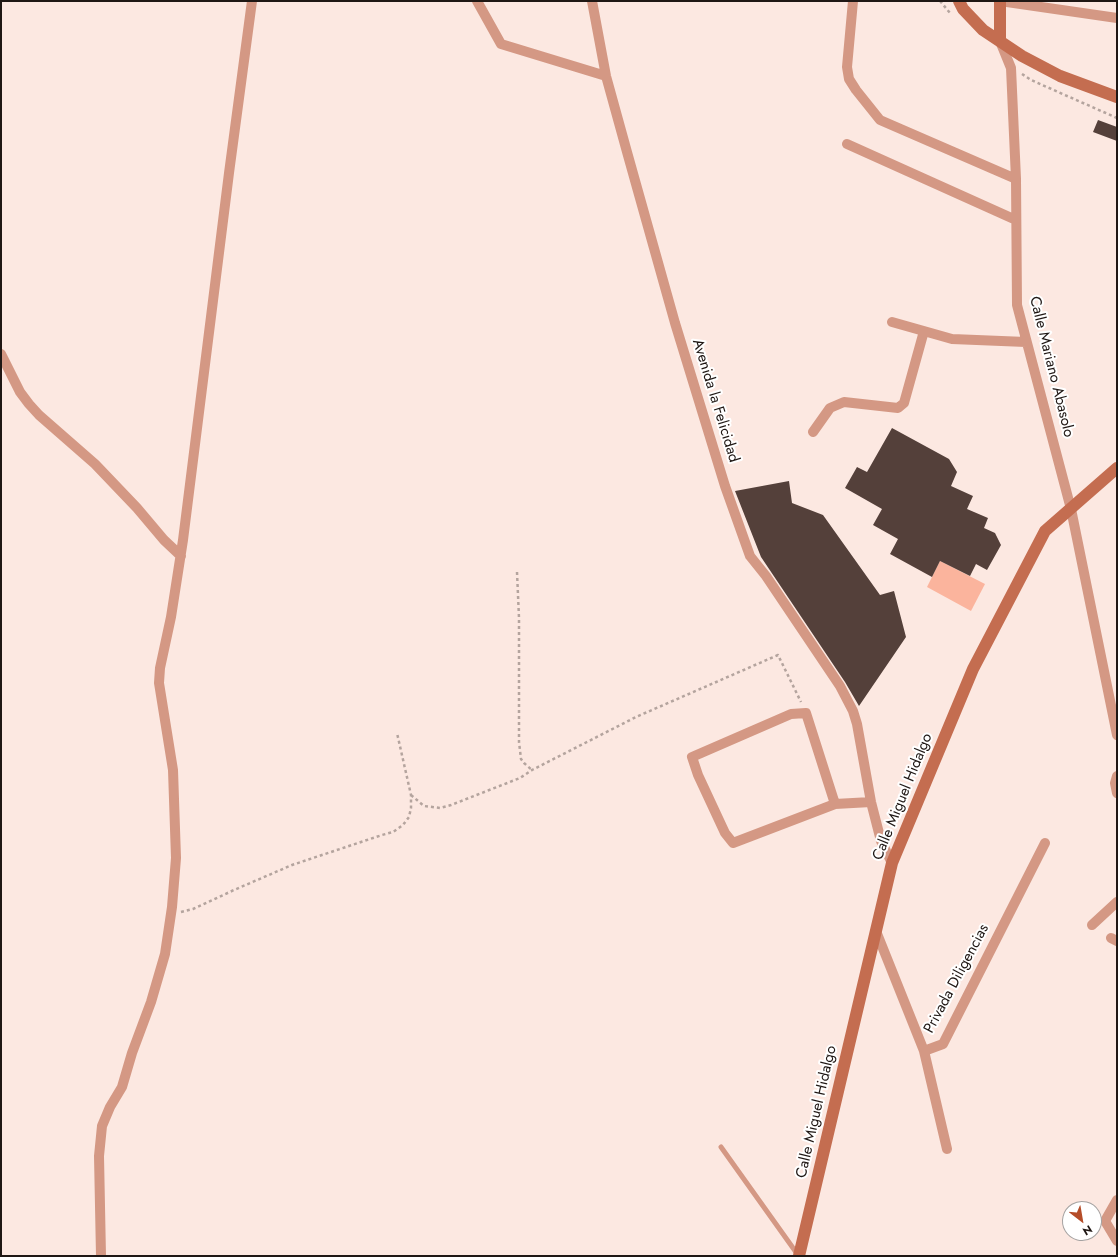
<!DOCTYPE html>
<html>
<head>
<meta charset="utf-8">
<style>
	body { margin:0 }
	#map { position:relative; width:1118px; height:1257px; overflow:hidden; background:#fce8e1; font-family:Jost,sans-serif }
	canvas { display:block }
	.frame { position:absolute; inset:0; border:2px solid #1f1714; pointer-events:none }
	.north { position:absolute; left:1062px; top:1201px; width:40px; height:40px; box-sizing:border-box; background:#fff; border:1px solid #a5a2a1; border-radius:50%; rotate:149deg; font-size:11px; font-weight:700; line-height:16px; text-align:center; color:#1f1714 }
	.north::after { content:''; display:block; margin:auto; width:14px; height:18px; background:#b54d29; clip-path:polygon(50% 0,100% 100%,50% 72%,0 100%) }
</style>
</head>
<body>
<div id="map">
<canvas width="1118" height="1257"></canvas>
<div class="frame"></div>
<div class="north">N</div>
</div>
<script>
const c = document.querySelector('canvas').getContext('2d');
c.lineJoin = 'round';
function fillPath(path, color) {
  c.fillStyle = color;
  c.fill(path, 'evenodd');
}
function poly(rows) {
  const path = new Path2D();
  for (const r of rows) {
    path.moveTo(r[0], r[1]);
    for (let i = 2; i < r.length; i += 2) path.lineTo(r[i], r[i + 1]);
  }
  return path;
}
function stroke(path, color, width, dash) {
  c.strokeStyle = color;
  c.lineWidth = width;
  c.lineCap = dash ? 'butt' : 'round';
  c.setLineDash(dash || []);
  c.stroke(path);
}
function label(font, color, halo, rows, align = 'center') {
  c.font = font + ' Jost,sans-serif';
  c.lineWidth = 4;
  c.setLineDash([]);
  c.textBaseline = 'middle';
  c.strokeStyle = halo;
  c.fillStyle = color;
  for (const [text, x, y, turn = 0] of rows) {
    c.save();
    c.translate(x, y);
    c.rotate((+turn || 0) * Math.PI / 180);
    c.textAlign = isNaN(turn) ? turn : align;
    if (halo) c.strokeText(text, 0, 0);
    c.fillText(text, 0, 0);
    c.restore();
  }
}
const green = poly([
	[940,561,985,584,971,611,927,587]
]);
const building = poly([
	[1098,120,1117,127,1117,141,1093,132],
	[892,428,949,459,957,472,951,486,973,496,967,509,988,518,984,528,995,533,1001,545,987,570,976,564,970,576,940,561,932,577,890,554,898,539,873,525,882,509,845,488,857,467,867,472],
	[789,481,792,503,823,515,880,595,894,591,906,637,859,706,845,682,761,557,735,491]
]);
const path = poly([
	[940,1,950,13],
	[1022,74,1031,80,1117,118],
	[517,572,519,618,519,742,521,759,524,763,532,770],
	[411,795,424,806,440,808,451,805,520,778,532,770,636,717,778,655,801,702],
	[181,912,193,909,234,890,292,865,382,835,393,832,403,825,409,817,411,808,411,795,397,733]
]);
const lane = poly([
	[721,1147,798,1255]
]);
const street = poly([
	[477,1,501,44,606,76],
	[592,1,606,76,627,152,675,323,725,486,750,556,766,576,840,686,853,711,857,724,871,802,881,841,892,863],
	[853,1,847,67,849,79,856,90,880,120,1016,179],
	[1000,1,1117,18],
	[1000,41,1011,68,1016,179,1017,305,1071,509,1117,735],
	[847,144,1016,220],
	[892,322,952,339,1026,342],
	[1,354,20,392,29,404,39,415,95,464,137,508,164,540,181,556],
	[813,432,830,408,844,402,898,408,904,403,924,331],
	[1117,776,1115,783,1117,793],
	[835,804,806,713,791,714,692,757,698,775,725,833,733,843,835,804,871,802],
	[1092,925,1117,902],
	[876,931,924,1051,947,1149],
	[1111,938,1117,941],
	[924,1051,943,1044,1045,843],
	[1117,1200,1105,1221,1117,1241],
	[101,1256,99,1156,102,1126,110,1107,122,1087,132,1053,151,1002,165,954,172,907,176,858,173,770,159,683,160,668,171,617,183,540,229,173,252,1]
]);
const secondary = poly([
	[959,1,963,9,983,30,1022,56,1060,76,1117,97],
	[1000,1,1000,41],
	[799,1256,892,863,973,669,1045,531,1117,468]
]);
const streetNames = [
	["Calle Mariano Abasolo",1051,367,76],
	["Avenida la Felicidad",715,401,73],
	["Calle Miguel Hidalgo",903,797,-68],
	["Privada Diligencias",957,979,-62],
	["Calle Miguel Hidalgo",817,1112,-77]
];
fillPath(green, '#fbb49d');
fillPath(building, '#54403a');
stroke(path, '#b4a49e', 2.5, [3, 3]);
stroke(lane, '#d49884', 5);
stroke(street, '#d49884', 10);
stroke(secondary, '#c46d50', 12);
label('15px', '#1f1714', '#fff', streetNames);
</script>
</body>
</html>
